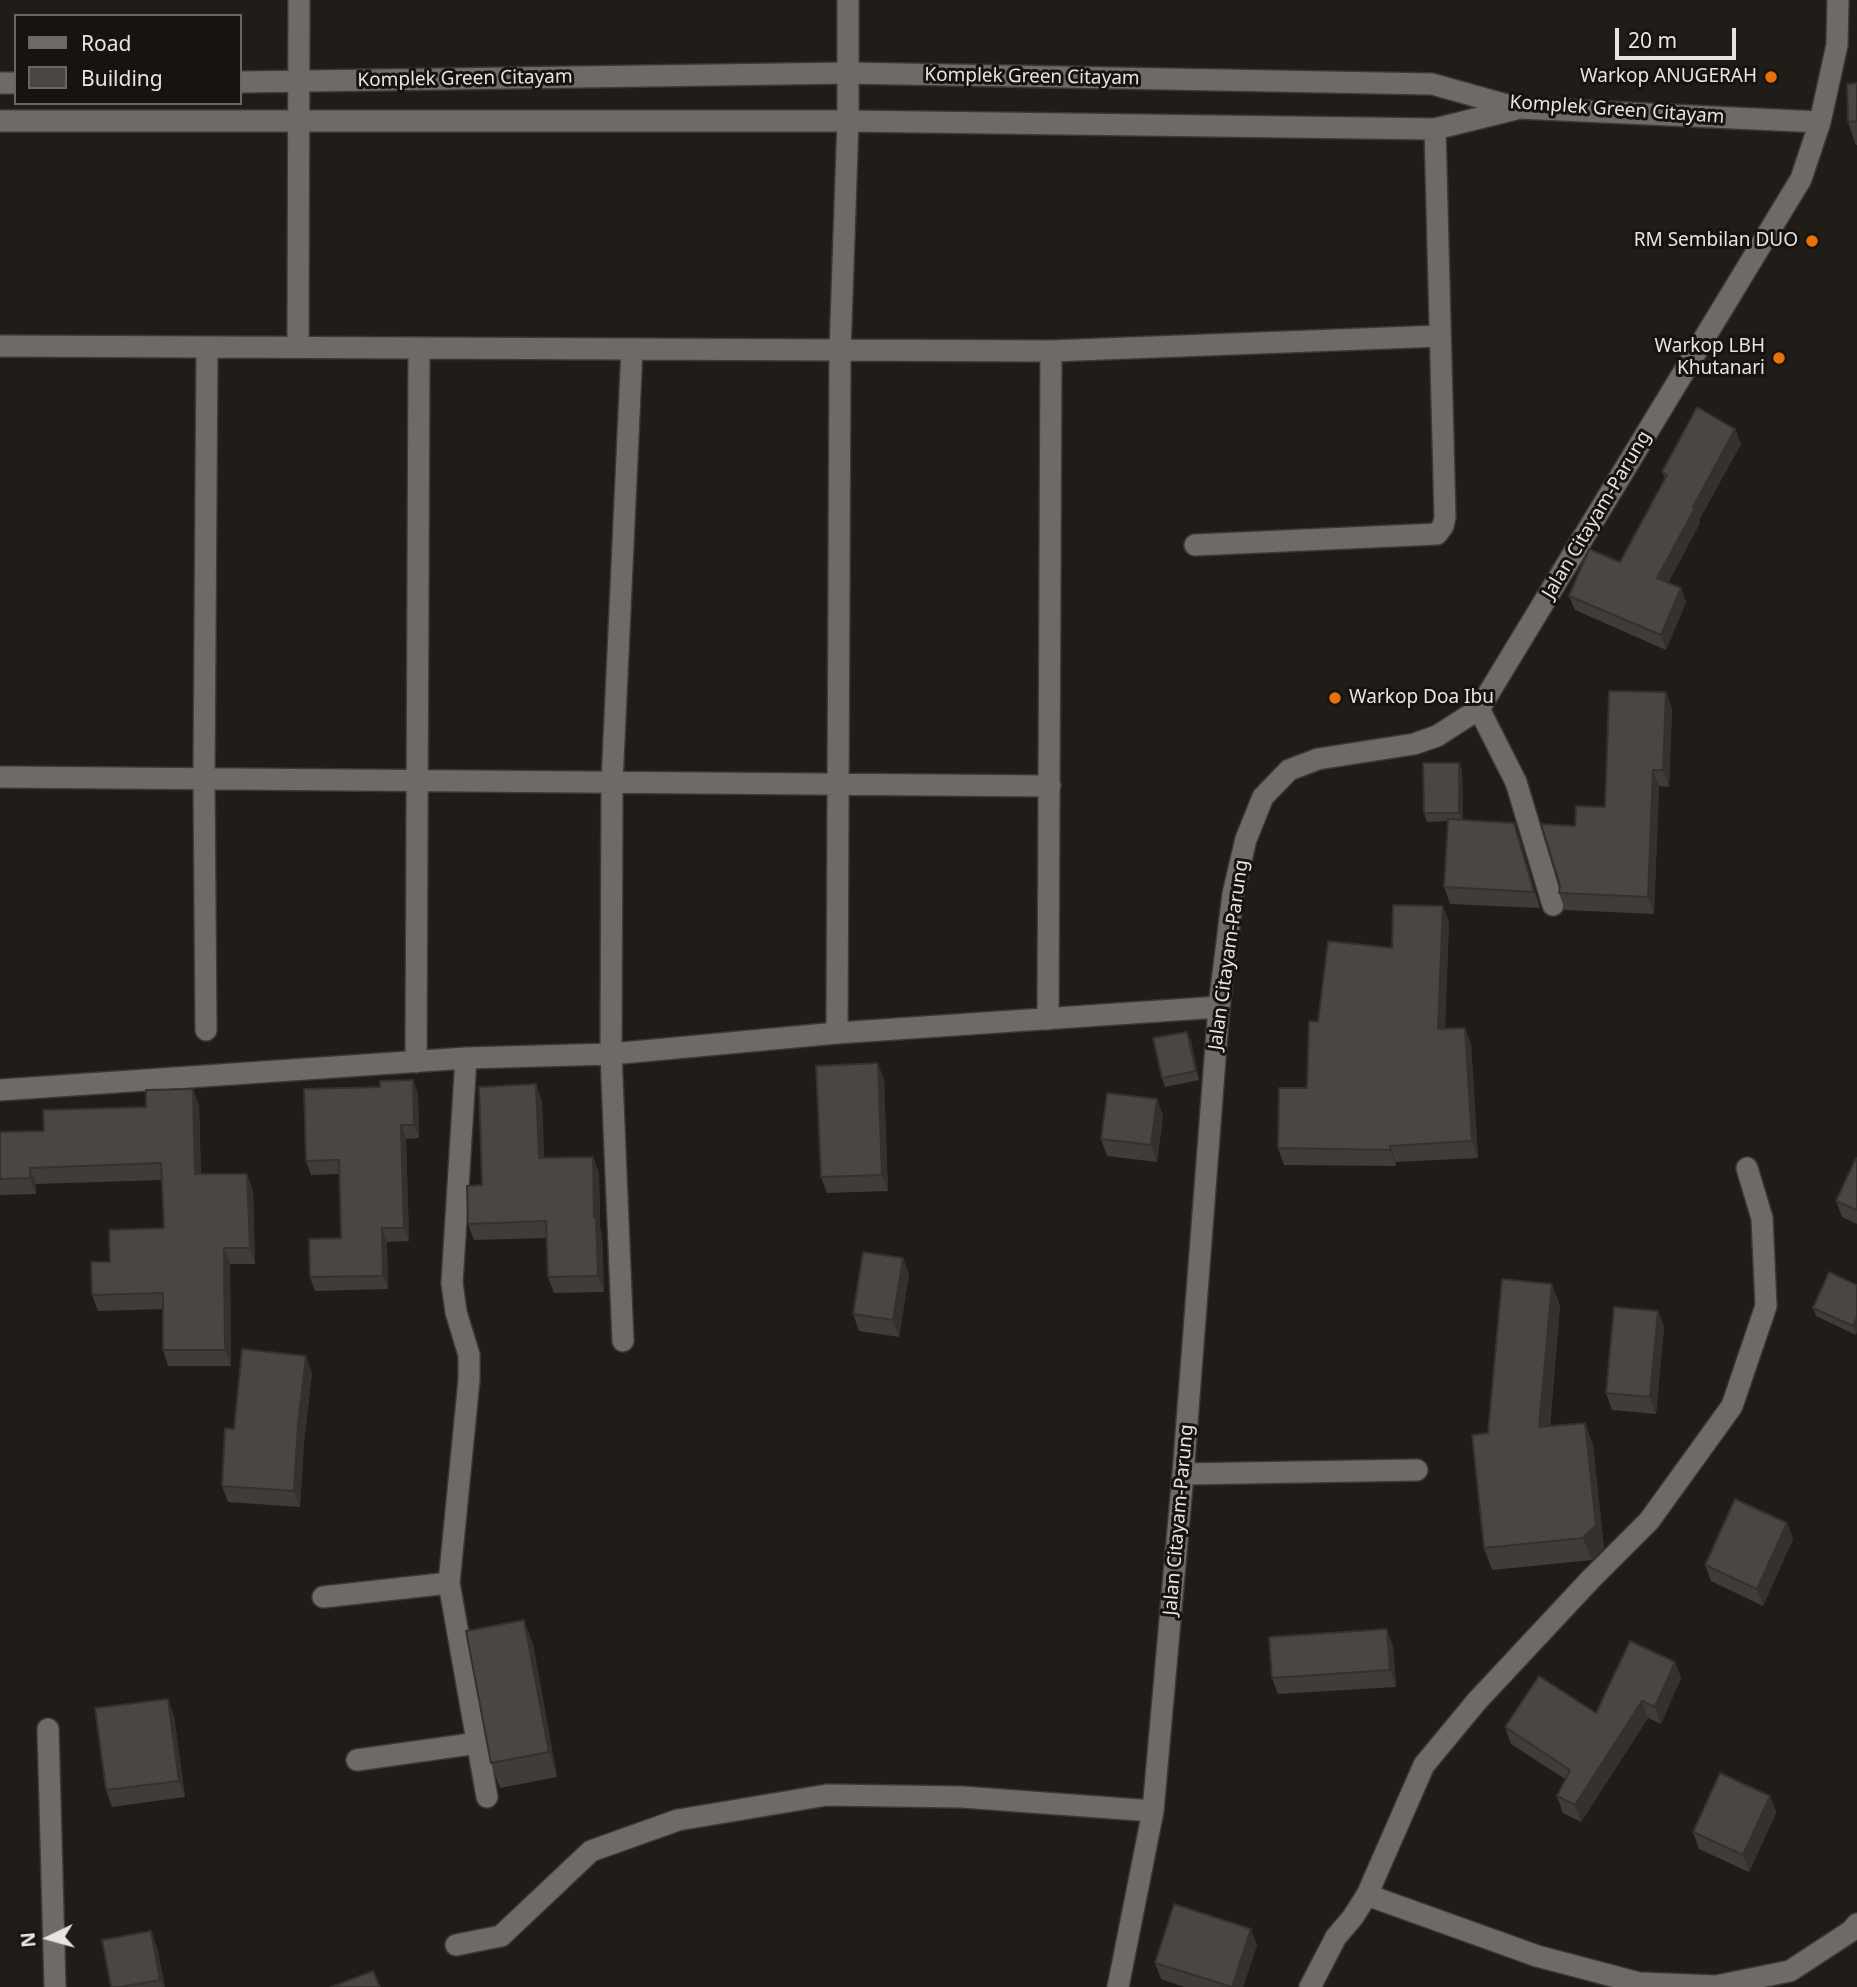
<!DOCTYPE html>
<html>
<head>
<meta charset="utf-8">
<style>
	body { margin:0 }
	#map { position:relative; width:1857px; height:1987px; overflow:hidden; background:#201c18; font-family:"Noto Sans",sans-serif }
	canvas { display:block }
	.legend { position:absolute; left:14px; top:14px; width:228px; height:91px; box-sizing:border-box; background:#17130f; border:2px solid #6a6763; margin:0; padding:9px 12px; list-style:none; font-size:21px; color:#e7e4e1 }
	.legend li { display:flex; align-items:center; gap:14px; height:35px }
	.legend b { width:35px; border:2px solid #6a6763 }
	.north { position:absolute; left:14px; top:1903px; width:70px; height:70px; -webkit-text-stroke:5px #17130f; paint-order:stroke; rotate:265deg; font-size:19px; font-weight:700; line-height:28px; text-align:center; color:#e7e4e1 }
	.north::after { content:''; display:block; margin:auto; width:24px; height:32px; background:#e7e4e1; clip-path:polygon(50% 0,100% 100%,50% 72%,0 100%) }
	.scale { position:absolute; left:1615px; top:28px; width:121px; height:32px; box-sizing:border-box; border:4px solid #e7e4e1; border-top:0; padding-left:9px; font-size:21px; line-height:24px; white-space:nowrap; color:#e7e4e1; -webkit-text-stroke:5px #17130f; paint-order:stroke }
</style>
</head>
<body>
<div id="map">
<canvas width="1857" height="1987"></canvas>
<ul class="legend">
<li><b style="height:9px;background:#6e6a65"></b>Road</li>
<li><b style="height:19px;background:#4a4641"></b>Building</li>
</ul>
<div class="north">N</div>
<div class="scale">20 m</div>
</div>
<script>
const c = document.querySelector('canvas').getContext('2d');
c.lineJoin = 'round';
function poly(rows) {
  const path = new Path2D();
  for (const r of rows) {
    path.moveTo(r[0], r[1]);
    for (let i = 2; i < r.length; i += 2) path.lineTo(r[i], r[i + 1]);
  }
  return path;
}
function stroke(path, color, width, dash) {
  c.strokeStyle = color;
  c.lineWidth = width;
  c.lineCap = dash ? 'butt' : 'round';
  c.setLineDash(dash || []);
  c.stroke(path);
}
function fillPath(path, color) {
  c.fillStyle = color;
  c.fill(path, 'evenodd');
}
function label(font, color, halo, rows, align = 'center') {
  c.font = font + ' "Noto Sans",sans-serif';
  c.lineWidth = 6;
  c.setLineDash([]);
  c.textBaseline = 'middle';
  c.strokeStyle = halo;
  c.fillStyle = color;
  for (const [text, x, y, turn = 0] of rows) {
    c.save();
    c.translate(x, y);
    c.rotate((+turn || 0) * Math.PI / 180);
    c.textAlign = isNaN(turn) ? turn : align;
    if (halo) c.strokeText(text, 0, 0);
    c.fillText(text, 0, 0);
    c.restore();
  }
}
const minor = poly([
	[240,82,848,73,1432,84,1518,108,1820,122],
	[0,83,16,83],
	[0,121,848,121,1435,129,1516,109],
	[0,346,1051,351,1440,336],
	[298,347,299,0],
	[1195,545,1437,534,1443,526,1445,517,1435,129],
	[1479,709,1516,782,1553,905],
	[0,777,1050,786],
	[1048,1019,1051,351],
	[206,1030,204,779,207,347],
	[837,1033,840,351,848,121,848,0],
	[466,1058,452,1283,456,1312,469,1355,469,1380,449,1583,487,1797],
	[416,1062,419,348],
	[0,1090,466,1058,611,1054,837,1033,1219,1007],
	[623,1341,611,1054,612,783,632,349],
	[1183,1474,1417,1470],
	[323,1597,449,1583],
	[48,1729,55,1987],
	[357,1760,478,1743],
	[1367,1895,1424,1765,1477,1701,1590,1580,1649,1521,1732,1406,1766,1306,1762,1218,1747,1168],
	[456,1945,501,1936,591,1851,678,1820,827,1795,962,1797,1153,1811],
	[1118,1987,1153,1811,1183,1474,1219,1007,1233,894,1246,839,1263,797,1289,770,1318,759,1414,744,1437,736,1479,709,1801,179,1820,122,1837,45,1838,0],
	[1310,1987,1336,1937,1353,1917,1367,1895,1537,1956,1639,1983,1716,1986,1790,1971,1851,1931,1857,1924]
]);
const wall = poly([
	[1857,83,1857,145,1856,145,1848,122],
	[1735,429,1741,444,1699,520,1700,523,1668,583,1686,602,1666,650,1575,610,1569,596,1620,562,1665,479,1662,472],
	[1666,692,1672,709,1669,787,1659,786,1654,914,1565,910,1559,893,1575,826,1605,807],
	[1459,763,1462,771,1463,820,1520,840,1540,908,1450,904,1444,887,1448,821,1427,822,1424,813],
	[1449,922,1445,1029,1471,1044,1478,1158,1396,1162,1396,1166,1284,1165,1278,1148,1307,1088,1318,1022,1392,948],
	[1191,1040,1199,1080,1165,1087,1162,1078],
	[884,1080,888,1191,827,1193,821,1177],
	[418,1093,419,1138,406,1139,409,1241,387,1242,388,1289,315,1291,310,1277,341,1238,339,1174,311,1175,306,1161],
	[1157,1099,1163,1116,1157,1162,1107,1156,1101,1139],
	[542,1101,544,1158,593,1157,599,1173,600,1228,602,1233,604,1292,554,1293,548,1277,547,1238,474,1240,468,1224,482,1185],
	[199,1105,201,1174,253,1190,255,1264,230,1264,231,1366,168,1366,163,1350,163,1309,98,1311,92,1295,110,1262,164,1228,162,1180,36,1184,36,1194,0,1195,0,1132,44,1131],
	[1857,1159,1857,1224,1842,1217,1836,1201],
	[903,1258,909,1274,899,1337,859,1331,853,1314],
	[1552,1284,1560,1306,1550,1426,1585,1423,1593,1445,1604,1548,1592,1560,1492,1570,1484,1548,1488,1433],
	[1857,1285,1856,1335,1816,1316,1813,1308],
	[1658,1311,1664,1327,1656,1414,1612,1410,1606,1393],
	[312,1373,304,1442,300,1507,228,1502,222,1486,234,1429],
	[1787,1523,1793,1539,1763,1606,1711,1581,1705,1565],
	[533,1644,557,1777,500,1788,491,1763],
	[1393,1646,1396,1687,1278,1694,1272,1678],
	[1675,1662,1681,1678,1661,1724,1648,1718,1581,1822,1563,1813,1557,1796,1565,1779,1511,1744,1505,1727,1596,1713],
	[174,1716,185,1797,112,1807,106,1790],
	[1770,1796,1776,1813,1749,1872,1699,1849,1693,1832],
	[151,1931,157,1948,165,1987,111,1987],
	[1257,1945,1243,1987,1184,1987,1161,1979,1155,1963]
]);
const shadedWall = poly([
	[1735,429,1741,444,1699,520,1700,523,1663,592,1657,578,1693,507],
	[1681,588,1686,602,1666,650,1661,635],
	[1666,692,1672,709,1669,787,1663,770],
	[1459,763,1462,771,1463,821,1459,813],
	[1653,770,1659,786,1654,914,1648,897],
	[1514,823,1520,840,1540,908,1534,892],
	[1443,906,1449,922,1444,1046,1438,1029],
	[1465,1028,1471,1044,1478,1158,1472,1141],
	[1187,1032,1191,1040,1199,1080,1196,1071],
	[878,1063,884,1080,888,1191,882,1175],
	[413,1080,418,1093,419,1138,414,1125],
	[536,1084,542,1101,545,1175,539,1158],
	[193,1089,199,1105,201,1190,195,1174],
	[1157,1099,1163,1116,1157,1162,1151,1145],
	[401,1125,406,1139,409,1241,404,1228],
	[1390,1146,1396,1162,1396,1166,1390,1150],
	[593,1157,599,1173,600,1228,602,1233,604,1292,598,1276,594,1217],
	[30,1168,36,1184,36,1194,30,1178],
	[247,1174,253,1190,255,1264,250,1248],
	[382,1228,387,1242,388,1289,383,1276],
	[224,1248,230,1264,231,1366,225,1350],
	[903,1258,909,1274,899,1337,893,1320],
	[1552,1284,1560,1306,1547,1450,1539,1427],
	[1658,1311,1664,1327,1656,1414,1650,1397],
	[1857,1317,1857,1332,1856,1335,1853,1326],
	[306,1356,312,1373,304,1442,300,1507,294,1491,298,1425],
	[1585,1423,1593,1445,1604,1548,1592,1560,1583,1538],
	[1787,1523,1793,1539,1763,1606,1757,1589],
	[524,1620,533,1644,557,1777,549,1752],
	[1387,1629,1393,1646,1396,1687,1390,1670],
	[1675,1662,1681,1678,1661,1724,1655,1707],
	[168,1699,174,1716,185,1797,179,1781],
	[1642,1701,1648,1718,1581,1822,1575,1805],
	[1770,1796,1776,1813,1749,1872,1743,1855],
	[1251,1929,1257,1945,1243,1987,1232,1987],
	[151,1931,157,1948,165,1987,163,1987,160,1980]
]);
const building = poly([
	[1857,83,1857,121,1848,122,1847,84,1857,83],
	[1697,407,1735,429,1693,507,1695,508,1657,578,1681,588,1661,635,1569,596,1589,549,1620,562,1667,475,1662,472,1697,407],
	[1609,691,1666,692,1663,770,1653,770,1648,897,1559,893,1560,885,1541,824,1575,826,1576,806,1605,807,1609,691],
	[1423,763,1459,763,1459,813,1424,813,1423,763],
	[1448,819,1514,823,1534,892,1444,887,1448,819],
	[1393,905,1443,906,1438,1029,1465,1028,1472,1141,1390,1146,1390,1150,1278,1148,1279,1088,1307,1088,1309,1021,1318,1022,1328,941,1392,948,1393,905],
	[1187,1032,1196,1071,1162,1078,1153,1038,1187,1032],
	[878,1063,882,1175,821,1177,816,1066,878,1063],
	[413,1080,414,1125,401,1125,404,1228,382,1228,383,1276,310,1277,309,1239,341,1238,339,1160,306,1161,304,1089,380,1087,380,1081,413,1080],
	[536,1084,539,1158,593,1157,594,1217,596,1216,598,1276,548,1277,546,1221,468,1224,467,1186,482,1185,479,1087,536,1084],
	[193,1089,195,1174,247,1174,250,1248,224,1248,225,1350,163,1350,163,1293,92,1295,91,1262,110,1262,109,1230,164,1228,161,1163,30,1168,30,1178,0,1179,0,1132,44,1131,43,1110,146,1107,146,1090,193,1089],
	[1107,1093,1157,1099,1151,1145,1101,1139,1107,1093],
	[1856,1158,1857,1159,1857,1210,1836,1201,1856,1158],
	[863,1252,903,1258,893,1320,853,1314,863,1252],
	[1829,1272,1857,1285,1857,1317,1853,1326,1813,1308,1829,1272],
	[1502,1279,1552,1284,1539,1427,1585,1423,1596,1525,1583,1538,1484,1548,1472,1435,1488,1433,1502,1279],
	[1614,1307,1658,1311,1650,1397,1606,1393,1614,1307],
	[242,1349,306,1356,298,1425,294,1491,222,1486,225,1428,234,1429,242,1349],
	[1735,1499,1787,1523,1757,1589,1705,1565,1735,1499],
	[524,1620,549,1752,491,1763,466,1631,524,1620],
	[1387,1629,1390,1670,1272,1678,1269,1637,1387,1629],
	[1630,1641,1675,1662,1655,1707,1642,1701,1575,1805,1557,1796,1570,1770,1505,1727,1539,1676,1596,1713,1630,1641],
	[168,1699,179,1781,106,1790,95,1708,168,1699],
	[1720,1773,1770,1796,1743,1855,1693,1832,1720,1773],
	[1174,1904,1251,1929,1232,1987,1155,1963,1174,1904],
	[151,1931,160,1980,120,1987,111,1987,102,1940,151,1931],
	[373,1971,380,1987,331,1987,373,1971]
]);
const markers = [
	[1771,77,7,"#e8710a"],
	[1812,241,7,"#e8710a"],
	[1779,358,7,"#e8710a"],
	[1335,698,7,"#e8710a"]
];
const streetNames = [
	["Komplek Green Citayam",1032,77,1],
	["Komplek Green Citayam",465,79,-1],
	["Komplek Green Citayam",1617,110,4],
	["Jalan Citayam-Parung",1597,515,-59],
	["Jalan Citayam-Parung",1229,955,-82],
	["Jalan Citayam-Parung",1179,1520,-85]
];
const poiNames = [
	["Warkop ANUGERAH",1757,77],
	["RM Sembilan DUO",1798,241],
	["Warkop LBH",1765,347],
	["Khutanari",1765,369],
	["Warkop Doa Ibu",1349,698,"left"]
];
stroke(minor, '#3b3835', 24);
stroke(minor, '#6e6a65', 21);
fillPath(wall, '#403c38');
fillPath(shadedWall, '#34312e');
fillPath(building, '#4a4641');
stroke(building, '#34312e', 2);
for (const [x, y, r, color] of markers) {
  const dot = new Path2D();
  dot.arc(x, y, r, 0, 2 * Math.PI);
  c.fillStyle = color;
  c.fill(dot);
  stroke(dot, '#17130f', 2.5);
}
label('19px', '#e7e4e1', '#17130f', streetNames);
label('19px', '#e7e4e1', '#17130f', poiNames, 'right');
</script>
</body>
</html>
